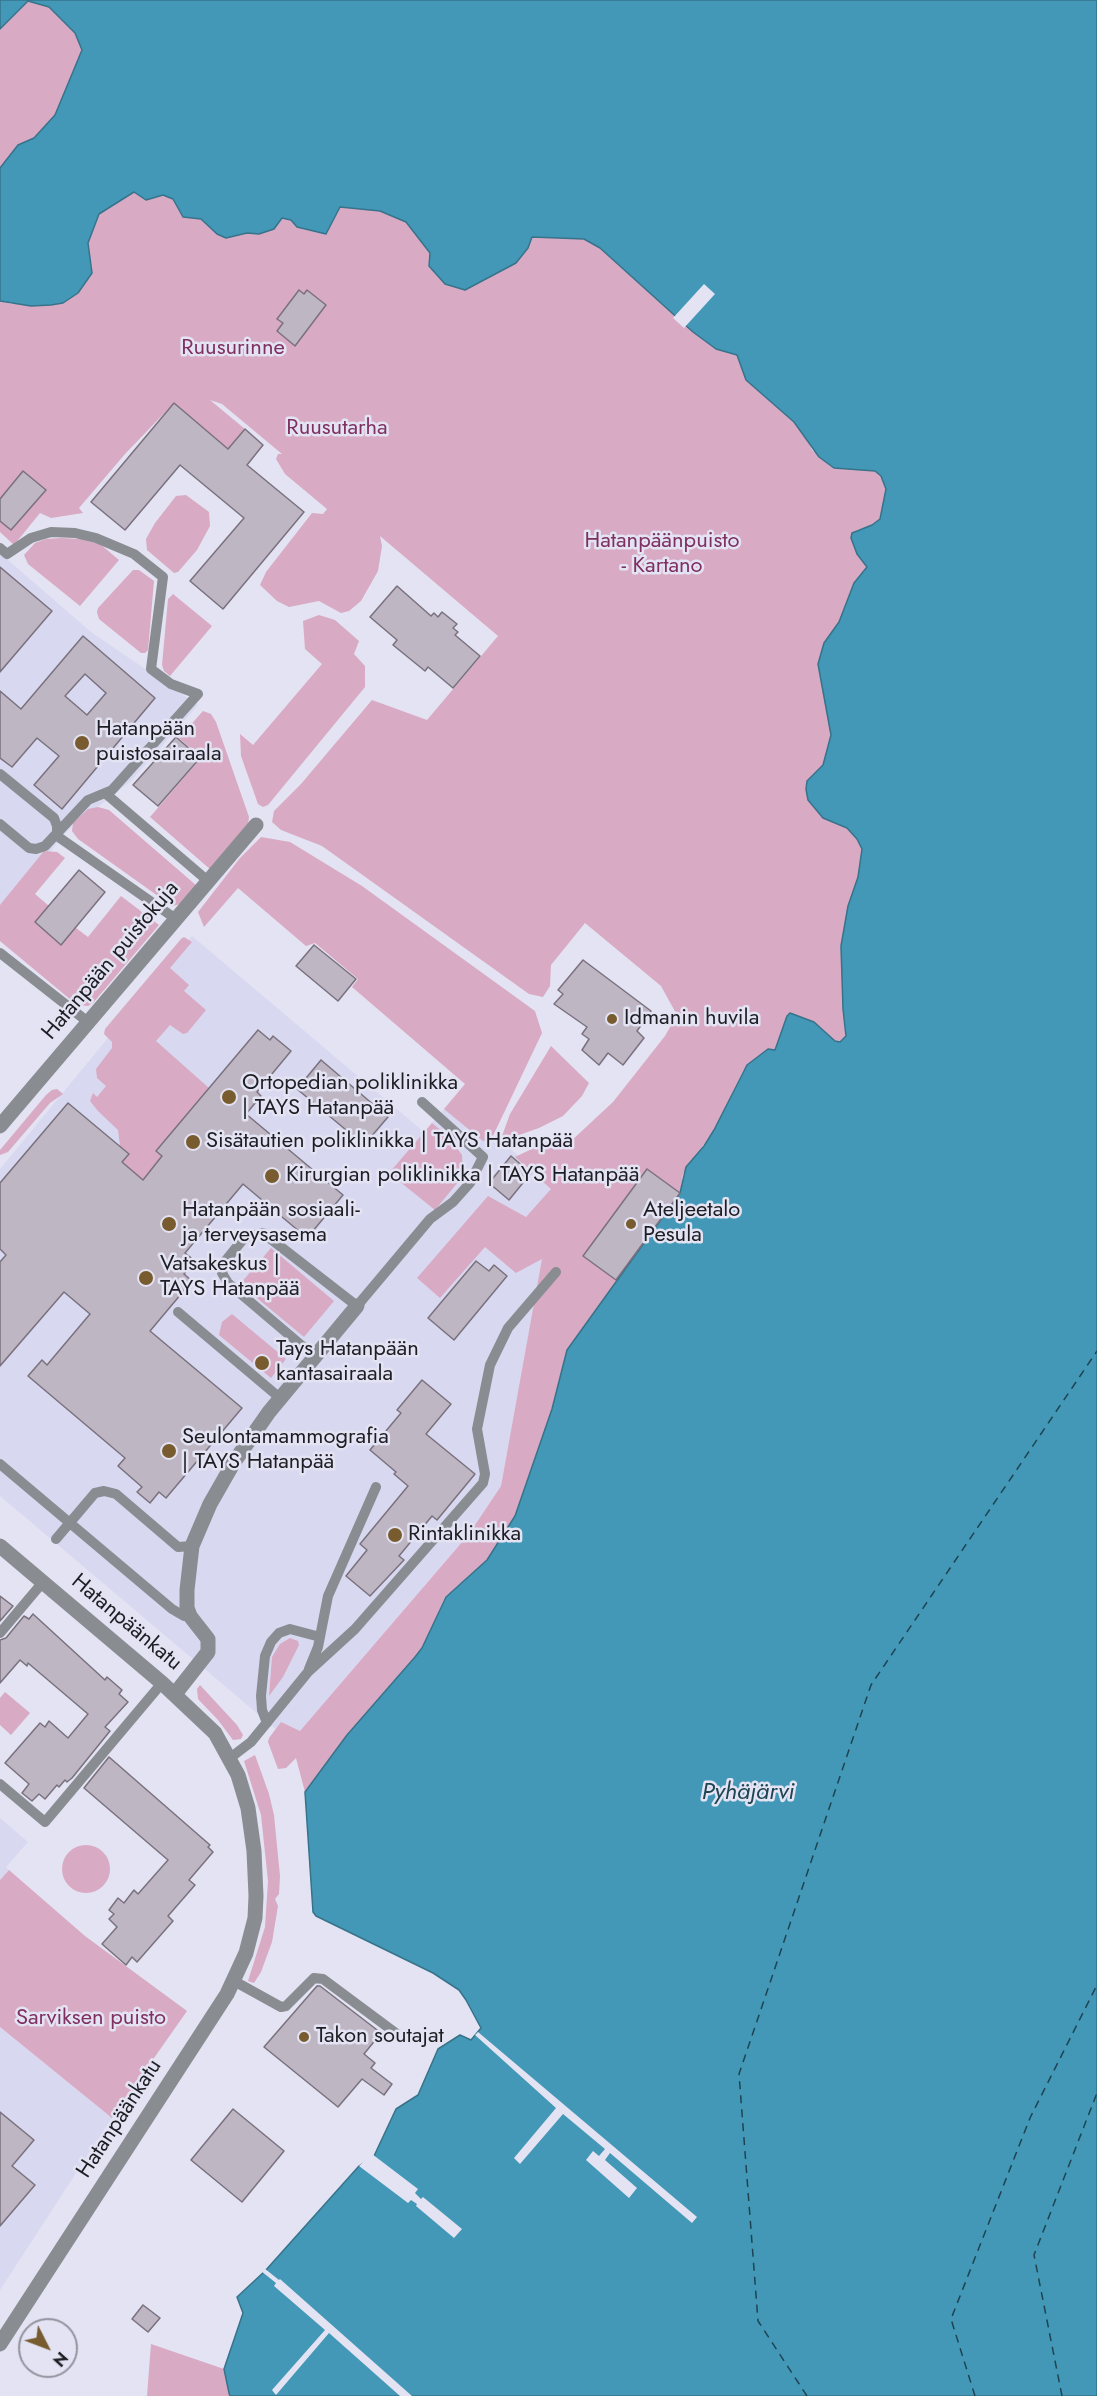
<!DOCTYPE html>
<html>
<head>
<meta charset="utf-8">
<style>
	body { margin:0 }
	#map { position:relative; width:1097px; height:2396px; overflow:hidden; background:#e3e3f3; font-family:Jost,sans-serif }
	canvas { display:block }
	.north { position:absolute; left:18px; top:2318px; width:60px; height:60px; box-sizing:border-box; background:#e3e3f3; border:2px solid #9494a0; border-radius:50%; rotate:132deg; font-size:16px; font-weight:700; line-height:24px; text-align:center; color:#1d1d23 }
	.north::after { content:''; display:block; margin:auto; width:21px; height:27px; background:#785b2e; clip-path:polygon(50% 0,100% 100%,50% 72%,0 100%) }
</style>
</head>
<body>
<div id="map">
<canvas width="1097" height="2396"></canvas>
<div class="north">N</div>
</div>
<script>
const c = document.querySelector('canvas').getContext('2d');
c.lineJoin = 'round';
function fillPath(path, color) {
  c.fillStyle = color;
  c.fill(path, 'evenodd');
}
function poly(rows) {
  const path = new Path2D();
  for (const r of rows) {
    if (r.length === 3) {
      path.moveTo(r[0] + r[2], r[1]);
      path.arc(r[0], r[1], r[2], 0, 2 * Math.PI);
      continue;
    }
    path.moveTo(r[0], r[1]);
    for (let i = 2; i < r.length; i += 2) path.lineTo(r[i], r[i + 1]);
  }
  return path;
}
function stroke(path, color, width, dash) {
  c.strokeStyle = color;
  c.lineWidth = width;
  c.lineCap = dash ? 'butt' : 'round';
  c.setLineDash(dash || []);
  c.stroke(path);
}
function label(font, color, halo, rows, align = 'center') {
  c.font = font + ' Jost,sans-serif';
  c.lineWidth = 5;
  c.setLineDash([]);
  c.textBaseline = 'middle';
  c.strokeStyle = halo;
  c.fillStyle = color;
  for (const [text, x, y, turn = 0] of rows) {
    c.save();
    c.translate(x, y);
    c.rotate((+turn || 0) * Math.PI / 180);
    c.textAlign = isNaN(turn) ? turn : align;
    if (halo) c.strokeText(text, 0, 0);
    c.fillText(text, 0, 0);
    c.restore();
  }
}
const built = poly([
	[0,553,91,632,198,705,131,781,67,831,0,913],
	[192,936,424,1132,452,1100,575,1203,546,1241,501,1486,469,1534,291,1742,0,1496,0,1169],
	[0,1818,28,1842,6,1867,9,1870,0,1880],
	[0,2027,112,2118,0,2290]
]);
const green = poly([
	[28,1,49,7,75,33,82,50,55,115,34,138,18,145,0,168,0,29],
	[134,192,163,195,173,199,183,217,201,219,217,234,226,238,247,233,259,234,274,229,282,218,291,220,326,234,340,207,380,211,406,222,430,253,465,290,516,263,528,248,532,237,584,239,600,248,716,349,737,355,746,380,794,422,802,430,812,450,834,468,875,471,881,475,886,489,880,519,872,525,857,530,852,533,852,539,857,554,867,567,854,583,839,622,824,643,818,664,831,735,823,765,807,781,808,800,823,818,847,828,857,839,862,849,858,878,848,906,843,1009,846,1036,840,1042,835,1041,787,1016,775,1050,769,1049,743,1071,714,1130,683,1174,680,1193,567,1350,552,1409,515,1516,487,1560,445,1597,422,1648,415,1657,347,1735,305,1792,296,1758,286,1768,278,1769,268,1742,269,1738,281,1722,300,1731,469,1534,501,1486,542,1259,516,1273,485,1247,440,1298,417,1278,488,1196,526,1217,551,1189,515,1157,557,1137,570,1142,613,1102,665,1036,677,1015,661,986,585,923,551,965,550,986,543,997,529,994,322,846,281,830,272,822,274,811,301,784,372,700,427,720,498,636,380,536,382,546,378,571,361,601,349,611,341,613,319,601,289,607,277,601,260,585,266,572,312,513,323,514,327,509,285,474,276,459,278,454,282,454,222,404,210,400,245,429,228,449,174,403,125,454,79,508,83,513,51,518,40,513,14,545,0,532,0,301,12,304,92,273,88,243,99,214],
	[186,495,209,512,210,526,197,550,178,572,174,573,147,550,146,539,155,523,176,496],
	[61,538,81,539,100,544,119,560,80,606,28,564,24,555,35,543,46,539],
	[133,570,139,570,154,581,148,650,145,653,141,653,99,619,97,612,98,608],
	[173,594,212,626,170,676,164,671,162,665,168,599],
	[319,615,335,620,359,641,354,654,365,666,365,687,268,805,263,807,258,804,241,756,240,734,253,745,322,664,305,649,303,621],
	[203,711,211,714,216,722,249,817,248,824,211,870,150,817,201,758,179,738],
	[98,807,109,810,197,886,181,904,172,906,78,839,72,831,73,823,88,809],
	[261,837,290,842,362,886,535,1011,542,1033,491,1140,483,1141,444,1109,465,1084,352,987,358,979,315,943,306,946,238,888,204,927,198,912,240,858],
	[44,851,57,852,65,858,35,894,49,906,35,922,61,944,76,928,88,937,121,896,159,925,93,1003,88,1006,79,1005,71,1000,0,941,0,905],
	[184,937,192,942,170,968,189,985,184,991,206,1010,187,1033,183,1034,170,1025,156,1041,209,1088,156,1151,162,1156,143,1180,122,1162,118,1130,98,1111,90,1101,93,1093,97,1097,106,1086,97,1078,96,1069,112,1048,112,1042,104,1034,105,1029,181,939],
	[551,1046,589,1083,582,1096,563,1116,539,1128,505,1140,502,1136,510,1114],
	[57,1089,63,1094,50,1103,8,1152,0,1155,0,1150,46,1095,52,1090],
	[432,1123,448,1136,462,1155,463,1176,435,1210,389,1173],
	[271,1248,334,1301,304,1337,240,1284],
	[232,1314,286,1359,271,1378,219,1335,222,1322],
	[290,1638,298,1641,299,1645,283,1677,269,1696,272,1657,280,1644],
	[200,1685,237,1725,243,1735,241,1739,233,1740,218,1720,198,1699,197,1689],
	[5,1692,30,1713,11,1735,0,1725,0,1698],
	[255,1755,269,1794,274,1815,280,1876,279,1894,275,1899,278,1906,272,1942,261,1972,254,1983,248,1981,265,1927,268,1881,261,1815,244,1761],
	[86,1869,24],
	[9,1870,85,1936,187,2011,112,2118,0,2027,0,1880],
	[151,2344,224,2369,230,2396,147,2396]
]);
const water = poly([
	[0,0,1097,0,1097,2396,230,2396,229,2393,224,2369,243,2313,237,2297,265,2271,359,2166,374,2156,396,2109,418,2095,438,2049,460,2035,471,2040,481,2028,466,2000,459,1990,433,1973,316,1916,313,1912,305,1792,347,1735,415,1657,422,1648,446,1597,487,1560,515,1516,552,1409,567,1350,680,1193,686,1167,704,1146,714,1130,747,1065,768,1049,775,1050,787,1016,790,1013,814,1022,835,1041,840,1042,846,1036,843,1009,841,946,848,906,858,877,862,849,857,839,847,828,823,818,808,800,806,789,807,781,823,765,831,735,818,664,824,643,839,622,854,583,867,567,857,554,851,538,852,533,872,525,880,519,886,489,881,476,875,471,834,468,819,457,794,422,746,380,737,355,716,349,693,332,600,248,584,239,532,237,528,248,516,263,465,290,445,284,429,266,430,253,406,222,380,211,340,207,326,234,297,227,291,220,282,218,274,229,259,234,247,233,226,238,217,234,201,219,183,217,173,199,163,195,146,200,134,192,99,214,88,243,92,273,78,293,63,303,51,305,31,306,0,301,0,168,18,145,34,138,55,115,82,50,75,33,49,7,28,1,0,29,0,0]
]);
const pier = poly([
	[704,284,715,294,684,328,673,318],
	[478,2032,697,2217,692,2223,610,2153,605,2160,637,2188,629,2198,586,2160,593,2151,599,2156,605,2149,563,2114,520,2164,514,2158,556,2108,475,2035],
	[372,2154,418,2189,415,2193,421,2199,423,2197,462,2229,454,2238,416,2206,417,2204,411,2200,408,2203,359,2166],
	[264,2268,279,2280,280,2279,412,2396,400,2396,329,2333,276,2395,272,2390,325,2330,274,2286,276,2283,261,2271]
]);
const ferry = poly([
	[807,2396,758,2321,739,2074,871,1685,1097,1351],
	[975,2396,951,2319,1030,2118,1097,1985],
	[1062,2396,1034,2255,1097,2093]
]);
const building = poly([
	[299,290,304,294,307,290,326,305,295,346,277,331,283,323,277,319,299,290],
	[174,403,228,449,245,429,263,445,247,465,304,512,223,609,190,581,244,518,180,465,125,530,91,502,174,403],
	[23,471,46,490,11,530,0,521,0,499,23,471],
	[0,567,52,611,0,672,0,567],
	[397,586,431,616,434,613,438,617,442,612,457,624,453,628,458,632,455,635,480,656,453,688,428,667,425,671,393,645,397,640,370,617,397,586],
	[83,636,155,698,62,809,34,785,59,756,37,738,12,767,0,758,0,691,21,709,83,636],
	[85,674,106,693,87,715,65,696,85,674],
	[176,737,200,758,158,806,133,785,176,737],
	[79,870,105,892,61,945,35,922,79,870],
	[314,945,356,979,338,1001,296,966,314,945],
	[583,960,651,1011,637,1031,644,1038,623,1065,608,1053,599,1065,582,1050,589,1039,582,1034,587,1027,554,1004,563,994,558,990,583,960],
	[258,1030,270,1040,273,1036,291,1051,257,1092,261,1096,246,1114,343,1195,307,1238,243,1184,185,1253,195,1261,184,1274,192,1281,150,1331,242,1408,166,1498,159,1492,150,1503,137,1492,142,1487,118,1466,125,1458,28,1376,42,1360,47,1365,90,1314,64,1292,0,1366,0,1262,6,1255,0,1249,0,1183,68,1103,129,1154,122,1162,143,1180,162,1156,156,1151,258,1030],
	[321,1060,388,1117,364,1145,297,1089,321,1060],
	[511,1156,531,1173,509,1200,489,1183,511,1156],
	[647,1169,680,1193,616,1280,583,1256,647,1169],
	[476,1261,489,1271,494,1265,507,1276,454,1340,428,1318,476,1261],
	[422,1380,451,1404,426,1434,475,1474,437,1520,432,1516,399,1556,404,1560,370,1596,346,1576,367,1550,360,1544,408,1486,394,1474,396,1472,370,1450,401,1413,397,1410,422,1380],
	[0,1596,13,1606,0,1621,0,1596],
	[33,1614,105,1680,107,1677,122,1690,119,1694,128,1702,105,1727,110,1731,72,1778,67,1782,65,1780,59,1787,57,1785,45,1799,39,1794,32,1801,22,1793,29,1784,5,1763,40,1723,45,1727,49,1721,68,1738,88,1714,28,1663,27,1666,20,1660,0,1683,0,1640,6,1638,24,1616,29,1619,33,1614],
	[109,1757,210,1845,208,1847,213,1852,189,1880,195,1885,168,1916,173,1921,137,1962,132,1957,126,1965,102,1944,117,1927,109,1919,114,1914,109,1910,118,1898,124,1903,134,1890,138,1894,168,1860,84,1788,109,1757],
	[317,1986,320,1986,381,2033,364,2054,375,2063,371,2068,392,2084,384,2095,362,2079,338,2107,264,2047,317,1986],
	[233,2109,284,2151,242,2202,191,2160,233,2109],
	[0,2112,34,2140,12,2166,35,2185,0,2226,0,2112],
	[143,2305,160,2318,148,2332,132,2319,143,2305]
]);
const lane = poly([
	[0,548,7,554,31,538,51,532,75,533,96,538,134,554,163,577,151,669,171,684,198,694,112,790,88,800,45,846,36,849,29,848,0,824],
	[0,774,54,818,57,826,57,836],
	[105,793,208,881],
	[57,836,176,919],
	[0,953,88,1022],
	[178,1312,280,1398],
	[314,1356,228,1283,222,1273,223,1264,244,1238,263,1233,357,1306,430,1219,453,1202,470,1183,483,1157,422,1102],
	[0,1464,172,1609,184,1616,190,1616],
	[56,1539,95,1493,104,1491,116,1494,178,1547,192,1546],
	[0,1633,43,1582],
	[309,1669,318,1647,328,1596,376,1487],
	[267,1723,262,1710,261,1696,265,1656,271,1642,279,1633,290,1629,320,1637],
	[230,1758,251,1742,308,1672,355,1629,483,1483,485,1474,477,1429,490,1365,508,1328,556,1272],
	[0,1784,45,1822,162,1683],
	[234,1981,281,2007,286,2006,314,1978,323,1979,397,2034]
]);
const street = poly([
	[0,1126,256,825],
	[0,1546,162,1683,215,1733,238,1775,248,1808,254,1851,256,1896,255,1918,246,1953,227,1994,0,2344],
	[175,1694,208,1652,208,1639,190,1616,187,1608,187,1590,192,1546,210,1504,234,1462,269,1412,357,1306]
]);
const markers = [
	[82,743,8,"#785b2e"],
	[612,1019,6,"#785b2e"],
	[229,1097,8,"#785b2e"],
	[193,1142,8,"#785b2e"],
	[272,1176,8,"#785b2e"],
	[169,1224,8,"#785b2e"],
	[631,1224,6,"#785b2e"],
	[146,1278,8,"#785b2e"],
	[262,1363,8,"#785b2e"],
	[169,1451,8,"#785b2e"],
	[395,1535,8,"#785b2e"],
	[304,2037,6,"#785b2e"]
];
const parkNames = [
	["Ruusurinne",233,349],
	["Ruusutarha",337,429],
	["Hatanpäänpuisto",662,542],
	["- Kartano",662,567],
	["Sarviksen puisto",91,2019]
];
const poiNames = [
	["Hatanpään",96,730],
	["puistosairaala",96,755],
	["Idmanin huvila",624,1019],
	["Ortopedian poliklinikka",242,1084],
	["| TAYS Hatanpää",242,1109],
	["Sisätautien poliklinikka | TAYS Hatanpää",206,1142],
	["Kirurgian poliklinikka | TAYS Hatanpää",286,1176],
	["Hatanpään sosiaali-",182,1211],
	["ja terveysasema",182,1236],
	["Ateljeetalo",643,1211],
	["Pesula",643,1236],
	["Vatsakeskus |",160,1265],
	["TAYS Hatanpää",160,1290],
	["Tays Hatanpään",276,1350],
	["kantasairaala",276,1375],
	["Seulontamammografia",182,1438],
	["| TAYS Hatanpää",182,1463],
	["Rintaklinikka",408,1535],
	["Takon soutajat",316,2037]
];
const streetNames = [
	["Hatanpään puistokuja",111,961,-50],
	["Hatanpäänkatu",126,1623,40],
	["Hatanpäänkatu",120,2119,-57]
];
const waterNames = [
	["Pyhäjärvi",748,1793]
];
fillPath(built, '#d8d9f0');
fillPath(green, '#d9aac3');
fillPath(water, '#4298b6');
stroke(water, '#37738a', 1.5);
fillPath(pier, '#e3e3f3');
stroke(ferry, '#1e4452', 1.5, [8, 6]);
fillPath(building, '#bfb6c4');
stroke(building, '#7a717e', 1.5);
stroke(lane, '#898d92', 10);
stroke(street, '#898d92', 15);
for (const [x, y, r, color] of markers) {
  const dot = new Path2D();
  dot.arc(x, y, r, 0, 2 * Math.PI);
  c.fillStyle = color;
  c.fill(dot);
  stroke(dot, '#e3e3f3', 2);
}
label('22px', '#7f3061', '#e3e3f3', parkNames);
label('22px', '#1d1d23', '#e3e3f3', poiNames, 'left');
label('22px', '#1d1d23', '#e3e3f3', streetNames);
label('italic 24px', '#1e4452', '#e3e3f3', waterNames);
</script>
</body>
</html>
